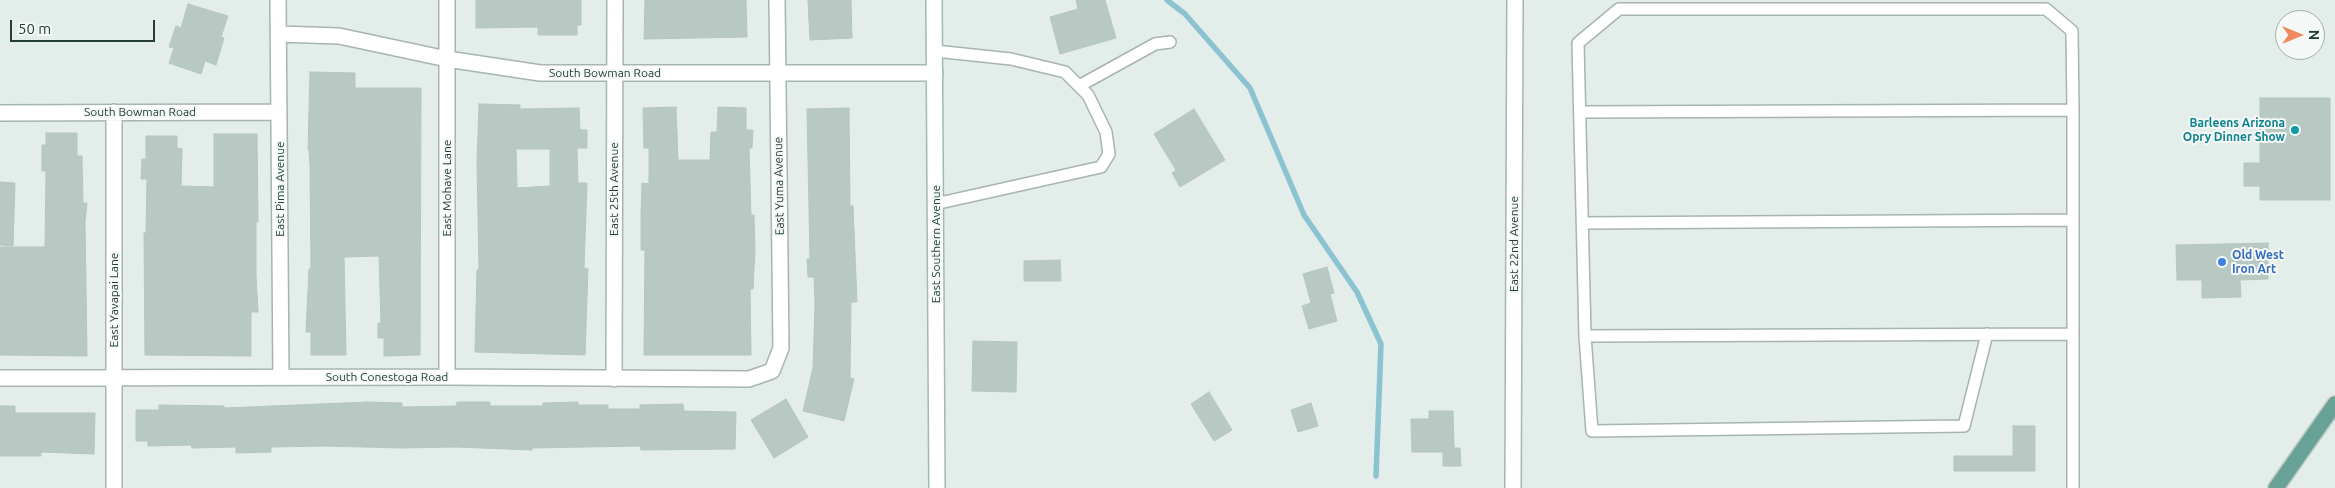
<!DOCTYPE html>
<html>
<head>
<meta charset="utf-8">
<style>
	body { margin:0 }
	#map { position:relative; width:2335px; height:488px; overflow:hidden; background:#e3ede9; font-family:Ubuntu,sans-serif }
	canvas { display:block }
	.north { position:absolute; left:2275px; top:10px; width:50px; height:50px; box-sizing:border-box; background:#f4f9f7; border:1px solid #a0aeab; border-radius:50%; rotate:90deg; font-size:14px; font-weight:700; line-height:20px; text-align:center; color:#233e38 }
	.north::after { content:''; display:block; margin:auto; width:18px; height:22px; background:#f18a5c; clip-path:polygon(50% 0,100% 100%,50% 72%,0 100%) }
	.scale { position:absolute; left:10px; top:20px; width:145px; height:22px; box-sizing:border-box; border:2px solid #233e38; border-top:0; padding-left:6px; font-size:15px; line-height:18px; white-space:nowrap; color:#233e38; -webkit-text-stroke:4px #f4f9f7; paint-order:stroke }
</style>
</head>
<body>
<div id="map">
<canvas width="2335" height="488"></canvas>
<div class="north">N</div>
<div class="scale">50 m</div>
</div>
<script>
const c = document.querySelector('canvas').getContext('2d');
c.lineJoin = 'round';
function poly(rows) {
  const path = new Path2D();
  for (const r of rows) {
    path.moveTo(r[0], r[1]);
    for (let i = 2; i < r.length; i += 2) path.lineTo(r[i], r[i + 1]);
  }
  return path;
}
function stroke(path, color, width, dash) {
  c.strokeStyle = color;
  c.lineWidth = width;
  c.lineCap = dash ? 'butt' : 'round';
  c.setLineDash(dash || []);
  c.stroke(path);
}
function fillPath(path, color) {
  c.fillStyle = color;
  c.fill(path, 'evenodd');
}
function label(font, color, halo, rows, align = 'center') {
  c.font = font + ' Ubuntu,sans-serif';
  c.lineWidth = 4;
  c.setLineDash([]);
  c.textBaseline = 'middle';
  c.strokeStyle = halo;
  c.fillStyle = color;
  for (const [text, x, y, turn = 0] of rows) {
    c.save();
    c.translate(x, y);
    c.rotate((+turn || 0) * Math.PI / 180);
    c.textAlign = isNaN(turn) ? turn : align;
    if (halo) c.strokeText(text, 0, 0);
    c.fillText(text, 0, 0);
    c.restore();
  }
}
const stream = poly([
	[1167,0,1185,14,1250,88,1304,215,1357,292,1381,344,1376,476]
]);
const building = poly([
	[476,0,581,0,581,25,577,25,577,35,538,35,538,27,476,28,476,0],
	[645,0,746,0,747,37,644,39,645,0],
	[808,0,851,0,852,38,810,40,808,0],
	[1076,0,1105,0,1116,38,1060,54,1050,17,1078,9,1076,0],
	[188,4,228,16,221,37,224,38,216,65,205,61,201,74,169,63,174,48,169,47,176,26,181,28,188,4],
	[310,72,355,73,355,88,421,88,420,355,384,356,384,338,378,338,378,323,381,323,379,256,344,257,346,355,311,355,311,332,306,332,309,269,311,269,310,166,309,150,308,150,310,72],
	[2260,98,2330,98,2330,200,2260,200,2260,186,2244,186,2244,163,2260,163,2260,98],
	[479,104,520,105,520,109,579,108,580,130,587,130,587,148,577,148,578,183,587,183,584,268,588,269,585,355,475,352,477,270,479,270,477,162,479,104],
	[516,149,550,149,550,186,517,188,516,149],
	[676,107,678,160,710,160,711,132,717,132,718,107,746,108,746,130,753,130,752,148,749,148,751,215,754,215,755,250,753,289,750,289,751,355,644,355,645,250,641,250,641,215,642,183,649,184,649,148,644,148,643,108,676,107],
	[849,108,850,206,853,206,857,302,851,302,850,378,854,379,844,421,803,411,813,368,815,304,814,277,808,277,807,259,810,259,807,109,849,108],
	[1194,109,1225,160,1180,187,1172,173,1176,170,1154,134,1194,109],
	[46,133,77,133,77,156,82,156,83,203,87,203,85,221,87,356,0,355,0,247,45,247,46,171,42,171,42,145,46,145,46,133],
	[214,134,257,134,258,222,256,222,256,275,258,312,251,312,251,356,145,355,144,233,146,233,147,179,141,179,142,159,146,159,146,136,177,136,177,148,182,149,181,186,214,187,214,134],
	[0,182,15,183,13,246,0,245,0,182],
	[2268,243,2268,279,2240,280,2241,297,2202,298,2202,280,2177,280,2176,245,2268,243],
	[1060,260,1061,281,1024,281,1024,261,1060,260],
	[1327,267,1334,293,1330,294,1337,321,1309,329,1302,306,1311,303,1303,274,1327,267],
	[973,341,1017,342,1016,392,972,391,973,341],
	[1209,392,1232,430,1214,441,1191,404,1209,392],
	[786,399,808,437,774,458,751,420,786,399],
	[368,402,402,403,402,407,456,406,457,402,490,402,490,406,543,406,543,403,578,402,578,405,608,405,608,409,640,409,640,405,683,404,684,411,736,412,735,449,641,450,640,446,532,448,532,450,456,447,402,448,324,446,271,447,271,452,236,453,236,447,192,448,191,445,148,446,148,441,136,441,136,410,159,410,159,405,224,406,224,408,368,402],
	[1311,403,1318,426,1298,432,1291,410,1311,403],
	[0,406,15,406,15,413,95,413,94,454,41,452,41,456,0,456,0,406],
	[1429,411,1453,411,1454,448,1460,448,1461,466,1443,466,1443,452,1412,452,1411,419,1429,419,1429,411],
	[2013,426,2035,426,2035,471,1954,471,1954,456,2013,456,2013,426]
]);
const lane = poly([
	[935,51,1011,59,1065,72,1088,95,1106,132,1109,154,1101,167,935,204],
	[1079,86,1155,44,1170,42],
	[1580,112,2073,110],
	[1583,223,2073,220],
	[2073,334,1585,336,1578,43,1619,9,2046,9,2072,31,2073,110,2073,488],
	[1585,336,1592,431,1964,426,1987,334]
]);
const street = poly([
	[278,0,281,377],
	[447,0,447,377],
	[279,34,339,36,447,59,540,73,935,73],
	[114,112,114,488],
	[0,113,279,112],
	[0,378,447,377,749,379,772,371,781,348,777,0],
	[614,379,615,0],
	[1513,488,1515,0]
]);
const secondary = poly([
	[934,0,937,488]
]);
const primary = poly([
	[2276,488,2335,404]
]);
const markers = [
	[2295,130,5,"#0f9aa8"],
	[2222,262,5,"#3f7fe0"]
];
const streetNames = [
	["South Bowman Road",605,73],
	["South Bowman Road",140,112],
	["East Yuma Avenue",779,186,-91],
	["East Mohave Lane",447,188,-90],
	["East Pima Avenue",280,189,-90],
	["East 25th Avenue",614,189,-90],
	["East Southern Avenue",936,244,-90],
	["East 22nd Avenue",1514,244,-90],
	["East Yavapai Lane",114,300,-90],
	["South Conestoga Road",387,377]
];
const cultureNames = [
	["Barleens Arizona",2285,123],
	["Opry Dinner Show",2285,137]
];
const shopNames = [
	["Old West",2232,255],
	["Iron Art",2232,269]
];
stroke(stream, '#8bc3d1', 5.5);
fillPath(building, '#b8c8c2');
stroke(building, '#b5c6c0', 1);
stroke(lane, '#a6b5b0', 14);
stroke(street, '#a6b5b0', 18);
stroke(secondary, '#a1b9b2', 18);
stroke(primary, '#c1c9c7', 18);
stroke(lane, '#fff', 11);
stroke(street, '#fff', 15);
stroke(secondary, '#fff', 15);
stroke(primary, '#68a297', 15);
for (const [x, y, r, color] of markers) {
  const dot = new Path2D();
  dot.arc(x, y, r, 0, 2 * Math.PI);
  c.fillStyle = color;
  c.fill(dot);
  stroke(dot, '#f4f9f7', 2);
}
label('12px', '#233e38', '#f4f9f7', streetNames);
label('bold 12px', '#0d838f', '#f4f9f7', cultureNames, 'right');
label('bold 12px', '#366cbe', '#f4f9f7', shopNames, 'left');
</script>
</body>
</html>
